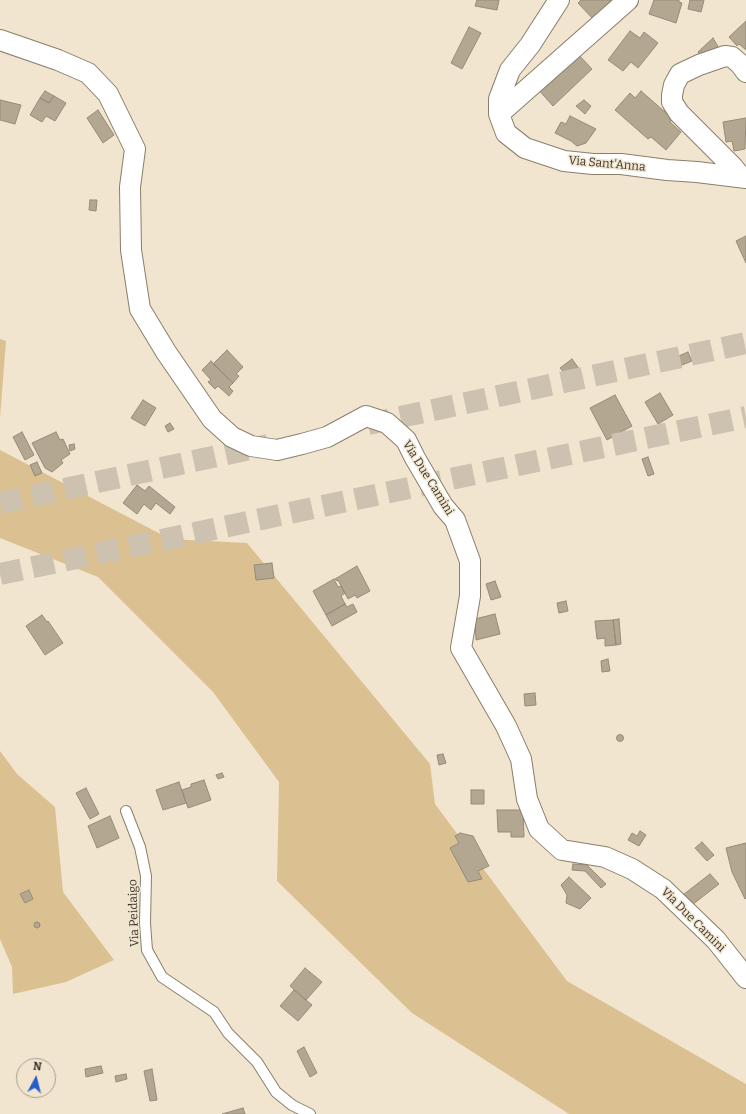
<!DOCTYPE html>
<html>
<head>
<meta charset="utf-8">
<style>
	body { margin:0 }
	#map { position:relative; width:746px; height:1114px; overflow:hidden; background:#f1e5cf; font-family:Bitter,serif }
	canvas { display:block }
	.north { position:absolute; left:16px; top:1058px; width:40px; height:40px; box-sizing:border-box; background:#f1e5cf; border:1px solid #a9a08f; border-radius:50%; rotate:7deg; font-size:11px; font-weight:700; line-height:16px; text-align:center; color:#3c382f }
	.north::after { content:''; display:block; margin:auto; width:14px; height:18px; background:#265bc8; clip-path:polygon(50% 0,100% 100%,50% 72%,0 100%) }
</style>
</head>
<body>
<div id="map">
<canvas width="746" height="1114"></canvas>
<div class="north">N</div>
</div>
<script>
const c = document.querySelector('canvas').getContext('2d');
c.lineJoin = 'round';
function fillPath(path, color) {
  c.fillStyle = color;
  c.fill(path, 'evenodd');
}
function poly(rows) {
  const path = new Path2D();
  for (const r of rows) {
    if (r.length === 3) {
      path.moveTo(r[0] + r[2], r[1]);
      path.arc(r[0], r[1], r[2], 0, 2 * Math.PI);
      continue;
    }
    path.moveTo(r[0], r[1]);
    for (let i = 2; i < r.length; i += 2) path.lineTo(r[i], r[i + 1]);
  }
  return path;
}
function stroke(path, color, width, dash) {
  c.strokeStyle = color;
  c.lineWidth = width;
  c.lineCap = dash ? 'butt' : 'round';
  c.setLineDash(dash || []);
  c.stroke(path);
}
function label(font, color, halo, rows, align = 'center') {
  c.font = font + ' Bitter,serif';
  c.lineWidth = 3;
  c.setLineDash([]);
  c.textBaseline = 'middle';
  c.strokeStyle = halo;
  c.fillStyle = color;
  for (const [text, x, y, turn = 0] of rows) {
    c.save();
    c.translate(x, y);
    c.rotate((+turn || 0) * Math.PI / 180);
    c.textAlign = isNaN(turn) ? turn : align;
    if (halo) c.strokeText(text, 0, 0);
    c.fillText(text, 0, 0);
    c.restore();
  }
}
const green = poly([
	[0,339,6,341,0,418],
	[0,450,170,539,247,543,430,764,435,804,567,981,746,1084,746,1114,569,1114,412,1013,277,881,279,782,213,692,98,577,0,538],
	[0,751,17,774,55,807,63,892,114,960,66,982,13,994,12,967,0,939]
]);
const building = poly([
	[477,0,499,0,497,10,475,6,477,0],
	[581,0,617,0,595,21,578,3,581,0],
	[654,0,679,0,679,2,682,3,676,23,649,14,654,0],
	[690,0,704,0,701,12,688,9,690,0],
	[746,21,746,50,739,44,737,46,729,37,746,21],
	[469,27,481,33,462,69,451,63,469,27],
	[630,31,640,38,644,32,658,43,638,68,631,62,623,71,608,60,630,31],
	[713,38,720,50,703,60,698,52,713,38],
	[576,52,592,69,553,106,537,88,576,52],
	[45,91,54,96,49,103,40,98,45,91],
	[641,91,673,119,670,122,681,132,666,150,651,137,648,139,615,110,630,93,635,98,641,91],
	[54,96,66,103,55,121,46,116,42,122,30,115,40,98,49,103,54,96],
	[0,100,21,105,15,124,0,120,0,100],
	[584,100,591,106,585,114,576,106,584,100],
	[98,110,114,135,103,143,87,118,98,110],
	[570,116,596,129,586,143,577,146,571,141,555,133,561,122,566,124,570,116],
	[746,118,745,149,734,151,732,141,726,142,723,122,746,118],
	[90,200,97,200,96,211,89,210,90,200],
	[746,236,746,263,736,241,746,236],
	[227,350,243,367,236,374,239,376,233,383,213,364,227,350],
	[688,352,692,361,677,367,674,358,688,352],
	[572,359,580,370,569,378,560,368,572,359],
	[211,361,233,383,229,387,233,391,229,396,218,386,215,389,208,382,211,380,202,370,211,361],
	[660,393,673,415,658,424,645,402,660,393],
	[615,395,632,426,607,440,590,408,615,395],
	[143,400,156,408,145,426,131,418,143,400],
	[170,423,174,429,168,432,165,426,170,423],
	[22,432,34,455,25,460,13,437,22,432],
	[56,432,60,440,63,439,70,454,61,460,63,463,52,472,45,468,32,443,56,432],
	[74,444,75,449,70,451,69,445,74,444],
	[648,457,654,474,648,476,642,459,648,457],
	[37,462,42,473,35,476,30,465,37,462],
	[137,485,145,491,149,486,175,507,170,514,156,503,151,510,144,504,137,514,123,503,137,485],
	[272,563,274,578,256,580,254,565,272,563],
	[357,566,370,591,357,598,355,595,348,599,338,580,337,581,335,579,357,566],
	[334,579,338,587,341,586,345,593,341,596,345,604,326,615,313,591,334,579],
	[495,581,501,597,491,600,486,584,495,581],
	[566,601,568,611,559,613,557,603,566,601],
	[345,604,347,607,353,604,357,612,332,626,326,615,345,604],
	[495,614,500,634,476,640,475,619,495,614],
	[42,615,47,622,48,621,63,643,45,655,26,626,42,615],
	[619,619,621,644,616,645,613,620,619,619],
	[613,620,616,645,605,646,605,638,597,639,595,621,613,620],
	[608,659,610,671,602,672,601,661,608,659],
	[535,693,536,705,525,706,524,694,535,693],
	[620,738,3.5],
	[443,754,446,763,439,765,437,755,443,754],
	[222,773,224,777,218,779,216,775,222,773],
	[204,780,211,800,188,808,182,790,191,787,191,784,204,780],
	[179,782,186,803,163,810,156,790,179,782],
	[86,788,99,814,90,819,76,793,86,788],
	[471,790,484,790,484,804,471,804,471,790],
	[497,810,523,810,524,837,511,837,511,832,498,832,497,810],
	[110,816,119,838,97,848,88,826,110,816],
	[640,831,646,835,639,846,628,840,632,833,637,836,640,831],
	[460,833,473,836,489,866,478,871,482,879,468,882,450,848,459,843,455,836,460,833],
	[702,842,714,855,707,861,695,848,702,842],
	[746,843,746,898,745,899,732,872,726,848,746,843],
	[573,864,587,865,606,884,601,888,585,871,572,870,573,864],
	[710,874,719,884,688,908,679,898,710,874],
	[569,877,591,898,580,909,566,903,567,895,561,885,569,877],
	[29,890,33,899,25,903,20,894,29,890],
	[37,925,3],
	[305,968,322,982,306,1000,290,986,305,968],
	[294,990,312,1005,298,1021,280,1006,294,990],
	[304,1047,317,1073,310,1077,297,1051,304,1047],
	[101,1066,103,1073,86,1077,85,1069,101,1066],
	[152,1069,157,1100,150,1101,144,1071,152,1069],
	[126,1074,127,1079,116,1082,115,1076,126,1074],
	[243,1108,245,1114,222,1114,243,1108]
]);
const motorwayTunnel = poly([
	[368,424,746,343],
	[0,503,268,445],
	[0,574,746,417]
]);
const service = poly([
	[126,811,140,847,146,876,145,923,147,950,162,977,214,1012,228,1033,257,1062,276,1092,292,1105,310,1114]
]);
const minor = poly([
	[559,0,530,45,510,70,499,99,499,114,506,133,525,148,564,161,593,164,621,164,667,170,697,172,746,178],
	[0,40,58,60,88,73,108,94,135,149,130,187,131,250,140,309,166,352,212,419,232,437,251,446,277,450,302,444,327,437,366,416,387,423,406,440,415,458,443,506,455,520,470,561,470,596,461,648,506,726,521,759,527,799,539,829,562,850,605,857,632,869,663,889,716,940,746,978],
	[499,114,628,0],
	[741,177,733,167,679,113,672,102,672,95,674,85,680,74,699,65,725,56,732,57,740,64,746,72]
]);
const streetNames = [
	["Via Sant'Anna",607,164,5],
	["Via Due Camini",428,478,58],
	["Via Peidaigo",134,913,-92],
	["Via Due Camini",693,920,45]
];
fillPath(green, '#dbc191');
fillPath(building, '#b3a792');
stroke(building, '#978b77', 1);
stroke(motorwayTunnel, '#cdc2af', 22, [22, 11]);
stroke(service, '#8a7f6b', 12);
stroke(minor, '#8a7f6b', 22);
stroke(service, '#fff', 10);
stroke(minor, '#fff', 20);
label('12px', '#3c382f', '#f1e5cf', streetNames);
</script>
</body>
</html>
